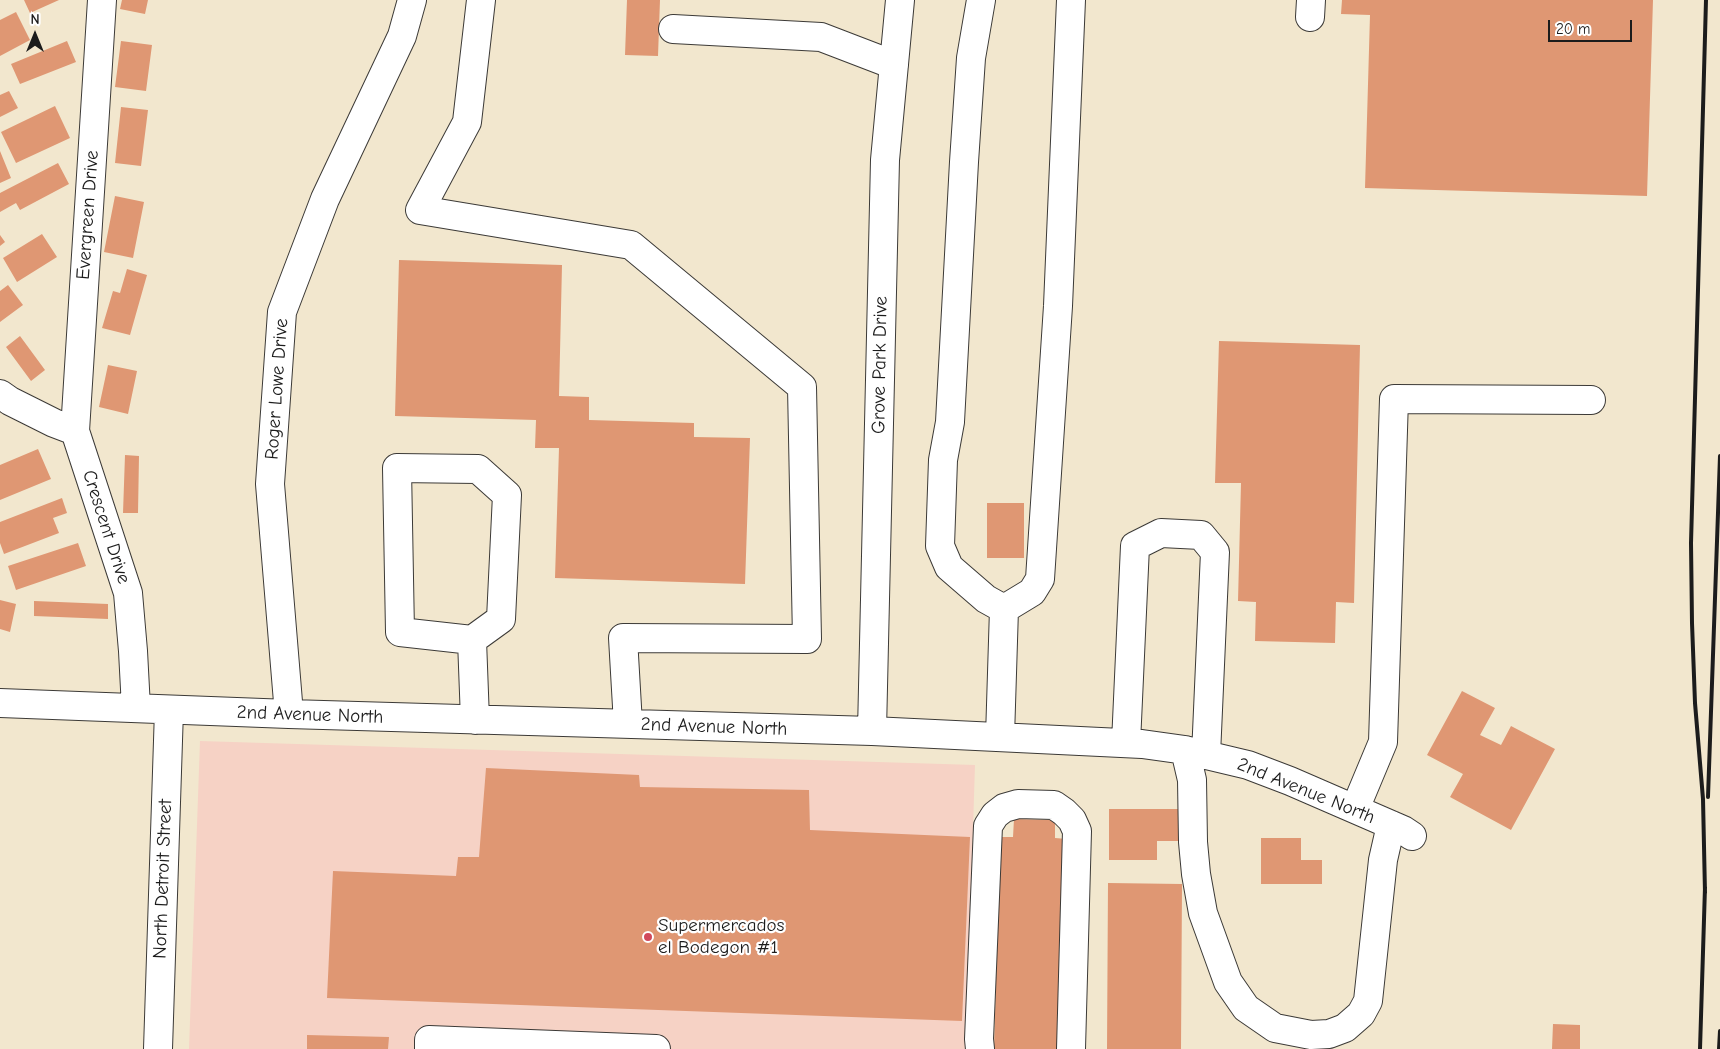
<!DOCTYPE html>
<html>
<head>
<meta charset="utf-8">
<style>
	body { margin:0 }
	#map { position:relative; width:1720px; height:1049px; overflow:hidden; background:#f2e7ce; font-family:"Comic Neue",sans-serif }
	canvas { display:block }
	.north { position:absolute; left:10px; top:10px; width:50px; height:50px; -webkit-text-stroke:4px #fff; paint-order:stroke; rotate:0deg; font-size:14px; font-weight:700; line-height:20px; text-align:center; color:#1c1c1c }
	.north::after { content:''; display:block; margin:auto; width:18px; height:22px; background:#1c1c1c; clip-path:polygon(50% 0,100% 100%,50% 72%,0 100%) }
	.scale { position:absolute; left:1548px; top:20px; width:84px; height:22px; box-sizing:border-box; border:2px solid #1c1c1c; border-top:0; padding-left:6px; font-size:15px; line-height:18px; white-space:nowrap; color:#1c1c1c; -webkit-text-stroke:4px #fff; paint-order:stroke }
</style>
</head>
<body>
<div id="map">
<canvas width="1720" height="1049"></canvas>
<div class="north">N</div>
<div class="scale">20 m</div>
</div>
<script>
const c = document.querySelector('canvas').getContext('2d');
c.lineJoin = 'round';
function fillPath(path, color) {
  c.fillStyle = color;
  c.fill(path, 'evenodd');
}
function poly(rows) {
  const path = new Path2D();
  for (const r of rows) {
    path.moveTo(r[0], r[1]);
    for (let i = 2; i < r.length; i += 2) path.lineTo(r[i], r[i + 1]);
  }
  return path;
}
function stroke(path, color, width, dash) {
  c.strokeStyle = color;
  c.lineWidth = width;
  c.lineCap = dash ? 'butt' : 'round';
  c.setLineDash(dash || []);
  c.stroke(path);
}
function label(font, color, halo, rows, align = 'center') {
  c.font = font + ' "Comic Neue",sans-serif';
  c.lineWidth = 4.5;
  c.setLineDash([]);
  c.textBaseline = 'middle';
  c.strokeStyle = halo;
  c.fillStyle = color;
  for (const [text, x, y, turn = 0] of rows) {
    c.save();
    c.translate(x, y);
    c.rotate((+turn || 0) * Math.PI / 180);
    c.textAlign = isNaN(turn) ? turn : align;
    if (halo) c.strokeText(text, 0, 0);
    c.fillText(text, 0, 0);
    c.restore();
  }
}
const built = poly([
	[200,741,975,765,966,1049,189,1049]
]);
const building = poly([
	[24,0,59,0,30,13],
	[122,0,148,0,145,14,120,9],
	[627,0,660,0,658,56,625,55],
	[1342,0,1653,0,1647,196,1365,188,1370,15,1341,14],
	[16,12,30,40,0,56,0,20],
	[67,41,76,62,20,84,11,64],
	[121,41,152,45,146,91,115,87],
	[9,91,18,108,0,117,0,95],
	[55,106,70,138,16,163,1,132],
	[121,107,148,110,141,166,115,163],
	[0,151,11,178,0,183],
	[58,163,69,184,20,210,16,203,0,212,0,193],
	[115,196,144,202,133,258,104,252],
	[42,234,57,257,17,282,3,258],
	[0,235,5,242,0,246],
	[399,260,562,265,559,396,589,397,589,420,694,423,694,437,750,438,745,584,555,578,559,448,535,448,536,420,395,416],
	[127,269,147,275,130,335,102,328,113,291,120,293],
	[8,285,23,305,0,322,0,291],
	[20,336,45,370,31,381,6,347],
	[1219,341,1360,345,1354,603,1336,602,1335,643,1255,641,1256,602,1238,601,1241,483,1215,483],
	[108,365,137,371,128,414,99,407],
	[38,449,51,479,0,500,0,465],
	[125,455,139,456,138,513,123,513],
	[62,498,67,513,53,518,59,533,4,554,0,543,0,522],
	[987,503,1024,503,1024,558,987,558],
	[78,543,86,566,16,590,8,566],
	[0,600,16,604,10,632,0,629],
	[34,601,108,604,108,619,34,616],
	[1462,691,1495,708,1480,735,1501,745,1511,726,1555,749,1511,830,1450,797,1463,774,1427,755],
	[486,768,639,775,640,787,809,790,810,830,970,837,962,1021,327,998,333,871,456,876,458,857,479,857],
	[1109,809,1179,809,1179,841,1157,841,1157,860,1109,860],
	[1014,819,1055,820,1055,838,1067,839,1061,1049,994,1049,1000,837,1013,837],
	[1261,838,1301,838,1301,860,1322,860,1322,884,1261,884],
	[1108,883,1182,884,1181,1049,1107,1049],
	[1553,1024,1580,1025,1580,1049,1552,1049],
	[307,1035,389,1037,388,1049,307,1049]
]);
const minor = poly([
	[481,0,467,122,420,210,631,245,802,387,807,639,623,638,628,724],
	[981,0,971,58,964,162,950,422,943,460,940,546,949,567,986,599,1004,609],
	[1310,17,1311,0],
	[673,29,821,37,894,65],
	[0,394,10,401,54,423,75,431,128,593,133,651,136,708],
	[75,431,102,0],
	[1004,609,1032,592,1040,579,1058,306,1071,0],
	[472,640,400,632,397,468,478,469,507,495,501,619,472,640,475,720],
	[0,703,289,714,872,731,1142,744,1185,750,1248,765,1290,781,1403,830,1412,836],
	[289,714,270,484,282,312,325,199,402,36,412,0],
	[872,731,885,160,900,0],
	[1000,737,1004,609],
	[1126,743,1135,546,1161,533,1201,535,1215,552,1206,755],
	[1185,750,1192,780,1193,842,1196,874,1203,913,1228,982,1246,1008,1275,1028,1311,1035,1329,1034,1345,1028,1361,1014,1368,1001,1383,860,1391,825],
	[1355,809,1383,742,1394,399,1591,400],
	[158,1049,169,710],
	[429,1049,429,1040,656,1049],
	[980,1049,979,1039,988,826,995,815,1004,808,1018,804,1054,805,1064,812,1072,820,1077,831,1071,1049]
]);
const rail = poly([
	[1708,797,1720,456],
	[1705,893,1703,799,1695,703,1692,623,1691,543,1706,0],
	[1700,1049,1705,887],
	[1719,1049,1720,1031]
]);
const markers = [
	[648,937,5,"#d1495b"]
];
const streetNames = [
	["Evergreen Drive",88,215,-86],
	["Grove Park Drive",880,365,-89],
	["Roger Lowe Drive",277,389,-86],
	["Crescent Drive",106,527,72],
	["2nd Avenue North",310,715,2],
	["2nd Avenue North",714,727,2],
	["2nd Avenue North",1306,791,22],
	["North Detroit Street",163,879,-88]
];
const poiNames = [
	["Supermercados",658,926],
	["el Bodegon #1",658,948]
];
fillPath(built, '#f6d2c5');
fillPath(building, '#df9773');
stroke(minor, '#3c3a37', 30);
stroke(minor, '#fff', 28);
stroke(rail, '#1c1c1c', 4);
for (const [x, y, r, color] of markers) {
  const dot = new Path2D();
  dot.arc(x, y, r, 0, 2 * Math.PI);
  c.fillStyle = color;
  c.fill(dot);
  stroke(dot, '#fff', 2);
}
label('19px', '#1c1c1c', '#fff', streetNames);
label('19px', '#1c1c1c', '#fff', poiNames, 'left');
</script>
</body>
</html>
